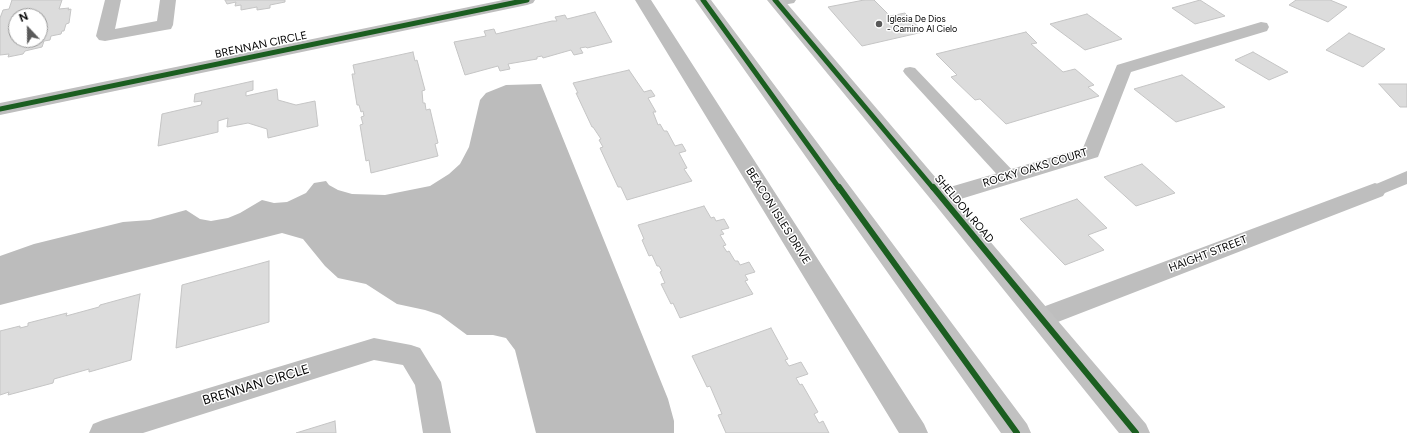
<!DOCTYPE html>
<html>
<head>
<meta charset="utf-8">
<style>
	body { margin:0 }
	#map { position:relative; width:1407px; height:433px; overflow:hidden; background:#fff; font-family:Figtree,sans-serif }
	canvas { display:block }
	.north { position:absolute; left:8px; top:8px; width:40px; height:40px; box-sizing:border-box; background:#fff; border:1px solid #999; border-radius:50%; rotate:338deg; font-size:11px; font-weight:700; line-height:16px; text-align:center; color:#000 }
	.north::after { content:''; display:block; margin:auto; width:14px; height:18px; background:#595959; clip-path:polygon(50% 0,100% 100%,50% 72%,0 100%) }
</style>
</head>
<body>
<div id="map">
<canvas width="1407" height="433"></canvas>
<div class="north">N</div>
</div>
<script>
const c = document.querySelector('canvas').getContext('2d');
c.lineJoin = 'round';
function fillPath(path, color) {
  c.fillStyle = color;
  c.fill(path, 'evenodd');
}
function poly(rows) {
  const path = new Path2D();
  for (const r of rows) {
    path.moveTo(r[0], r[1]);
    for (let i = 2; i < r.length; i += 2) path.lineTo(r[i], r[i + 1]);
  }
  return path;
}
function stroke(path, color, width, dash) {
  c.strokeStyle = color;
  c.lineWidth = width;
  c.lineCap = dash ? 'butt' : 'round';
  c.setLineDash(dash || []);
  c.stroke(path);
}
function label(font, color, halo, rows, align = 'center') {
  c.font = font + ' Figtree,sans-serif';
  c.lineWidth = 3;
  c.setLineDash([]);
  c.textBaseline = 'middle';
  c.strokeStyle = halo;
  c.fillStyle = color;
  for (const [text, x, y, turn = 0] of rows) {
    c.save();
    c.translate(x, y);
    c.rotate((+turn || 0) * Math.PI / 180);
    c.textAlign = isNaN(turn) ? turn : align;
    if (halo) c.strokeText(text, 0, 0);
    c.fillText(text, 0, 0);
    c.restore();
  }
}
const water = poly([
	[541,84,668,399,674,421,674,433,536,433,515,350,506,338,493,335,467,335,440,315,425,310,397,304,366,284,338,278,325,266,303,239,282,233,0,305,0,256,34,244,123,222,150,220,186,210,200,219,211,221,228,218,240,213,262,200,274,203,287,202,306,193,314,183,326,181,329,185,338,190,352,194,385,195,430,186,449,174,460,164,469,147,480,100,486,93,506,85]
]);
const building = poly([
	[12,0,62,0,59,9,69,8,68,10,71,9,69,23,66,24,64,31,62,31,61,34,51,36,50,40,44,41,42,47,25,51,23,54,8,57,9,54,0,55,0,18,3,10,9,9,12,0],
	[16,16,40,16,40,40,16,40,16,16],
	[225,0,285,0,285,2,270,5,270,8,257,10,257,7,241,10,241,5,235,6,236,2,227,4,225,0],
	[864,0,874,0,890,16,905,13,923,32,862,46,828,7,864,0],
	[1200,0,1225,16,1195,24,1172,8,1200,0],
	[1296,0,1330,0,1347,7,1328,22,1289,5,1296,0],
	[595,12,612,42,587,48,586,47,580,48,583,53,574,55,571,50,543,58,542,56,537,57,537,59,508,64,510,69,500,71,498,66,465,75,454,42,486,36,484,31,494,29,496,34,552,21,557,21,555,17,565,15,567,19,595,12],
	[1087,14,1122,39,1085,50,1050,24,1087,14],
	[1026,32,1037,43,1031,44,1063,72,1075,69,1094,85,1088,87,1099,96,1006,124,980,99,975,100,951,77,957,75,936,54,1026,32],
	[1349,33,1385,49,1363,67,1326,50,1349,33],
	[413,52,415,61,417,60,425,90,422,91,423,103,425,103,426,110,430,109,438,143,435,144,438,156,371,173,369,160,366,161,360,125,363,124,361,117,364,116,363,111,361,112,359,105,357,105,352,74,355,74,353,65,413,52],
	[1253,52,1288,72,1269,80,1235,60,1253,52],
	[629,70,644,92,651,90,655,96,648,98,656,112,653,112,658,125,660,124,664,131,667,131,675,146,682,144,686,151,679,153,687,168,684,169,692,181,627,200,621,187,618,187,600,148,603,147,599,140,601,139,593,127,592,127,576,93,578,93,573,83,629,70],
	[1182,75,1225,107,1176,122,1134,89,1182,75],
	[253,81,253,90,246,92,246,96,277,89,278,100,296,105,315,101,318,126,268,138,267,129,248,123,227,127,228,118,218,121,218,132,158,146,162,114,201,105,202,101,194,102,195,94,253,81],
	[1379,84,1407,84,1407,107,1400,107,1379,84],
	[1142,164,1175,193,1136,206,1104,177,1142,164],
	[1077,199,1107,228,1088,235,1104,250,1065,265,1020,219,1077,199],
	[704,206,711,218,714,217,716,221,724,219,729,228,721,230,724,234,720,235,726,245,723,246,727,252,729,251,735,261,738,261,740,265,749,262,755,272,745,275,748,280,745,281,753,294,680,318,673,303,671,304,661,284,665,283,660,272,662,271,659,266,657,266,652,255,649,256,642,240,644,239,638,225,704,206],
	[269,261,269,322,176,348,182,285,269,261],
	[140,294,131,360,89,372,89,369,54,379,53,383,8,395,9,392,0,395,0,331,20,326,20,328,28,326,28,323,67,313,66,316,99,307,100,305,140,294],
	[771,328,788,359,785,360,789,366,801,362,808,374,796,378,800,385,802,384,818,412,814,414,819,423,823,421,829,433,726,433,718,415,722,414,710,386,707,387,692,356,771,328],
	[335,421,336,433,296,433,335,421]
]);
const service = poly([
	[772,0,796,0,794,3,777,6,773,5,771,2,772,0],
	[910,67,915,68,1015,173,1017,177,1015,181,1009,183,1003,181,905,74,903,71,905,68,910,67],
	[1407,171,1407,184,1375,197,1369,195,1367,191,1369,187,1407,171]
]);
const minor = poly([
	[105,0,121,0,115,29,157,21,160,0,176,0,173,25,171,29,165,30,105,41,99,40,96,36,105,0],
	[503,0,535,0,533,3,527,5,0,115,0,103,503,0],
	[635,0,651,0,924,424,928,433,899,433,635,0],
	[1261,22,1267,23,1269,27,1267,31,1131,72,1098,157,941,205,933,202,930,197,933,192,1083,148,1117,65,1261,22],
	[1375,183,1383,186,1386,191,1383,196,1050,325,1041,328,1032,325,1029,318,1032,311,1375,183],
	[374,338,411,345,420,348,441,382,451,433,423,433,415,385,403,365,374,360,143,433,89,433,93,424,103,420,374,338]
]);
const secondary = poly([
	[695,0,711,0,1027,424,1031,433,1001,433,695,0],
	[767,0,784,0,1146,424,1150,433,1119,433,933,202,767,0]
]);
const cyclewayFar1 = poly([
	[703,0,839,188],
	[775,0,933,188],
	[0,109,527,0]
]);
const cycleway = poly([
	[839,187,1017,433],
	[933,187,1136,433]
]);
const markers = [
	[879,24,4,"#595959"]
];
const farPoinames = [
	["Iglesia De Dios",887,19],
	["- Camino Al Cielo",887,29]
];
const streetNames = [
	["BRENNAN CIRCLE",261,45,-12],
	["ROCKY OAKS COURT",1035,168,-17],
	["SHELDON ROAD",964,209,50],
	["BEACON ISLES DRIVE",778,216,58],
	["HAIGHT STREET",1208,254,-21]
];
const nearStreetnames = [
	["BRENNAN CIRCLE",256,385,-17]
];
fillPath(water, '#bcbcbc');
fillPath(building, '#dcdcdc');
stroke(building, '#c5c5c5', 1);
fillPath(service, '#bebebe');
fillPath(minor, '#bebebe');
fillPath(secondary, '#c1c1c1');
stroke(cyclewayFar1, '#1b5e20', 5);
stroke(cycleway, '#1b5e20', 6);
for (const [x, y, r, color] of markers) {
  const dot = new Path2D();
  dot.arc(x, y, r, 0, 2 * Math.PI);
  c.fillStyle = color;
  c.fill(dot);
  stroke(dot, '#fff', 1.5);
}
label('9px', '#000', '#fff', farPoinames, 'left');
label('11px', '#000', '#fff', streetNames);
label('13px', '#000', '#fff', nearStreetnames);
</script>
</body>
</html>
